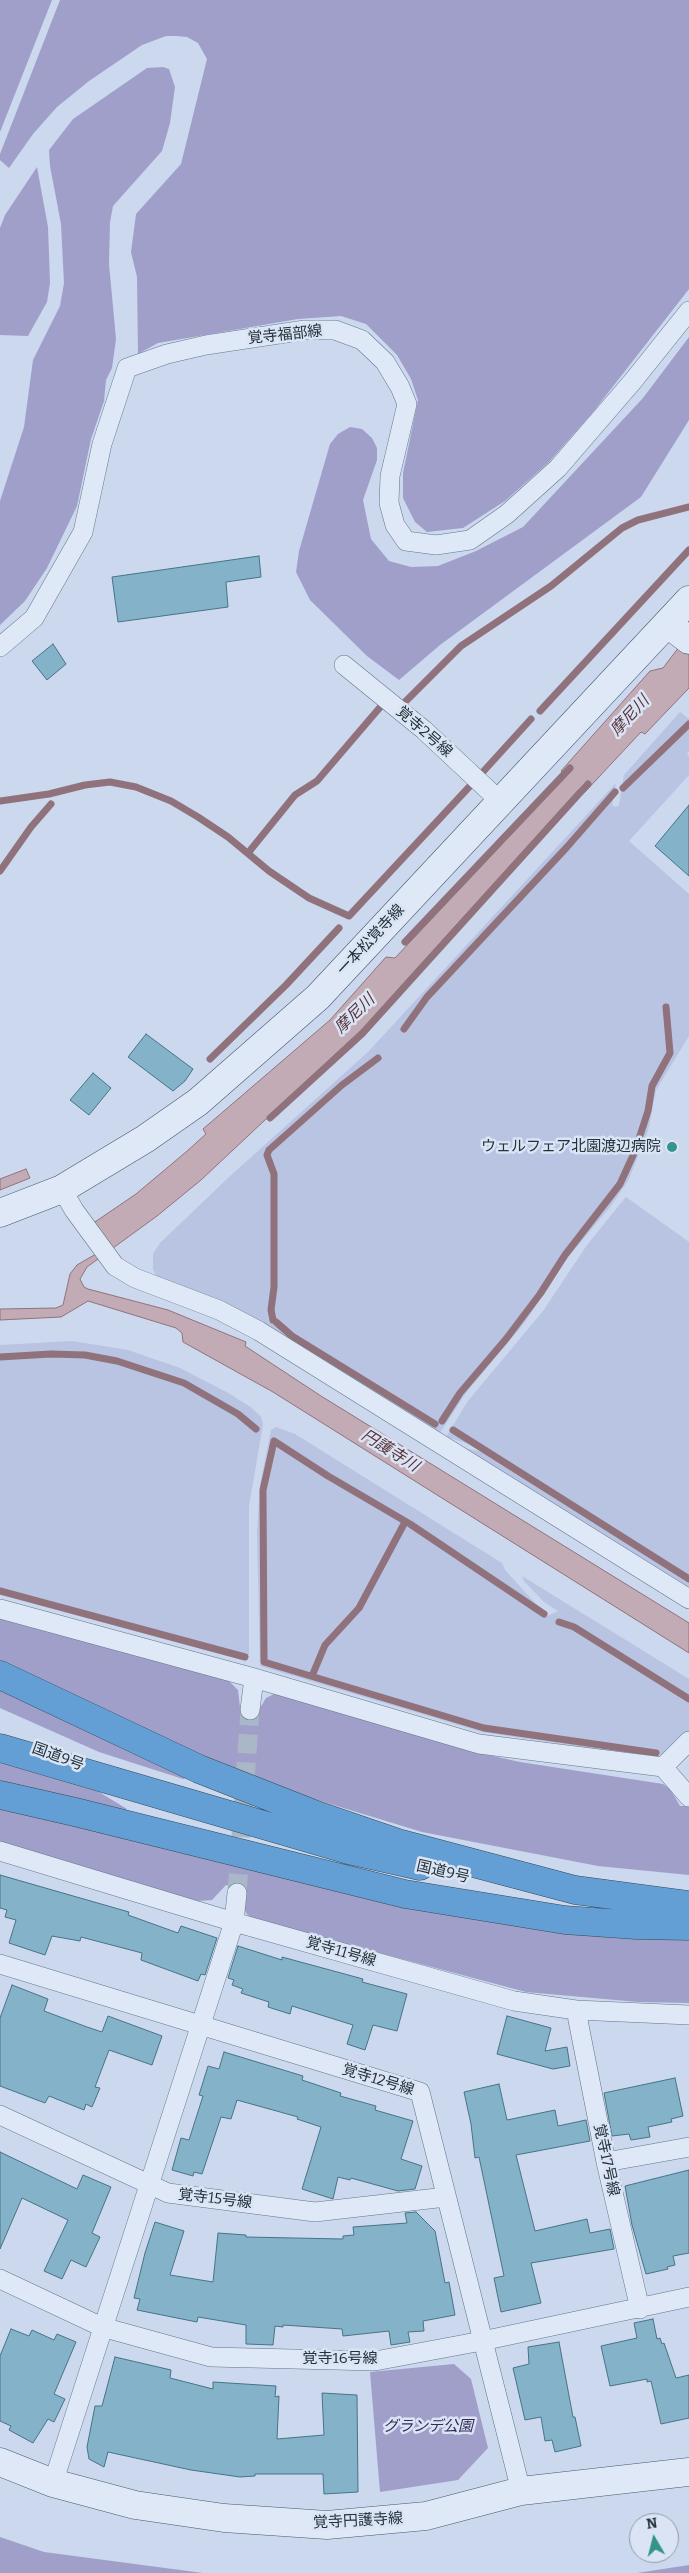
<!DOCTYPE html>
<html>
<head>
<meta charset="utf-8">
<style>
	body { margin:0 }
	#map { position:relative; width:689px; height:2573px; overflow:hidden; background:#cbd8ed; font-family:Bitter,serif }
	canvas { display:block }
	.north { position:absolute; left:629px; top:2513px; width:50px; height:50px; box-sizing:border-box; background:#dae4f4; border:1px solid #909caa; border-radius:50%; rotate:352deg; font-size:14px; font-weight:700; line-height:20px; text-align:center; color:#22313a }
	.north::after { content:''; display:block; margin:auto; width:18px; height:22px; background:#34948b; clip-path:polygon(50% 0,100% 100%,50% 72%,0 100%) }
</style>
</head>
<body>
<div id="map">
<canvas width="689" height="2573"></canvas>
<div class="north">N</div>
</div>
<script>
const c = document.querySelector('canvas').getContext('2d');
c.lineJoin = 'round';
function fillPath(path, color) {
  c.fillStyle = color;
  c.fill(path, 'evenodd');
}
function poly(rows) {
  const path = new Path2D();
  for (const r of rows) {
    path.moveTo(r[0], r[1]);
    for (let i = 2; i < r.length; i += 2) path.lineTo(r[i], r[i + 1]);
  }
  return path;
}
function stroke(path, color, width, dash) {
  c.strokeStyle = color;
  c.lineWidth = width;
  c.lineCap = dash ? 'butt' : 'round';
  c.setLineDash(dash || []);
  c.stroke(path);
}
function label(font, color, halo, rows, align = 'center') {
  c.font = font + ' Bitter,"Noto Sans JP",serif';
  c.lineWidth = 5;
  c.setLineDash([]);
  c.textBaseline = 'middle';
  c.strokeStyle = halo;
  c.fillStyle = color;
  for (const [text, x, y, turn = 0] of rows) {
    c.save();
    c.translate(x, y);
    c.rotate((+turn || 0) * Math.PI / 180);
    c.textAlign = isNaN(turn) ? turn : align;
    if (halo) c.strokeText(text, 0, 0);
    c.fillText(text, 0, 0);
    c.restore();
  }
}
const farmland = poly([
	[680,712,689,719,689,751,687,754,689,757,689,775,629,841,689,894,689,1036,656,1090,648,1131,628,1181,610,1207,564,1262,525,1322,465,1394,438,1436,157,1278,153,1269,153,1254,160,1243,229,1177,368,1052,616,783,612,805,616,807,619,805,624,775],
	[626,1197,689,1242,689,1593,449,1445,483,1452,482,1448,446,1437,468,1401,543,1311,587,1245],
	[72,1341,128,1350,180,1368,230,1394,252,1408,261,1417,263,1424,249,1506,249,1654,246,1661,0,1595,0,1345],
	[276,1427,295,1434,502,1563,505,1570,547,1616,558,1611,544,1602,524,1581,522,1576,689,1679,689,1735,668,1755,657,1755,656,1758,482,1732,260,1666,257,1533,260,1485,271,1430]
]);
const green = poly([
	[0,0,52,0,0,132],
	[60,0,689,0,689,289,593,412,549,462,505,501,463,528,427,532,415,522,403,498,403,473,418,400,411,379,397,355,366,324,341,316,298,319,158,343,138,354,137,277,131,252,136,214,181,164,207,59,198,43,187,37,177,36,166,36,142,45,89,81,57,107,33,134,9,168,0,160,0,154],
	[163,67,169,69,175,87,170,123,162,151,113,206,110,222,109,264,116,339,112,368,106,380,104,401,91,439,77,506,47,568,25,601,0,625,0,501,24,427,33,360,60,306,64,283,61,224,50,166,49,150,73,119,147,68],
	[37,167,48,227,50,283,47,302,28,336,0,335,0,228,5,215],
	[689,337,689,420,641,497,440,645,399,680,367,656,310,600,296,572,299,551,330,444,338,434,350,427,362,429,372,438,377,448,377,460,363,500,371,539,389,561,411,567,438,566,476,551,523,527,643,398],
	[0,1616,226,1678,238,1690,240,1707,257,1713,266,1698,278,1692,466,1750,520,1762,663,1784,670,1789,680,1806,689,1806,689,1875,598,1866,422,1832,304,1796,214,1763,0,1662],
	[0,1685,187,1778,183,1779,99,1752,0,1708],
	[0,1763,99,1792,127,1809,124,1811,0,1784],
	[0,1806,657,1939,689,1940,689,2003,638,2002,526,1992,252,1919,246,1913,242,1901,242,1890,226,1885,212,1900,198,1901,0,1842],
	[454,2364,471,2379,488,2448,458,2480,380,2492,370,2372],
	[0,2537,44,2552,203,2573,0,2573],
	[689,2565,689,2573,637,2573]
]);
const water = poly([
	[689,634,689,688,645,734,641,732,584,793,579,789,362,1029,201,1180,157,1216,87,1267,80,1279,84,1287,88,1289,168,1310,246,1342,245,1346,321,1396,689,1623,689,1653,273,1392,183,1342,182,1333,176,1328,88,1301,61,1317,0,1320,0,1309,56,1308,63,1305,70,1274,77,1265,96,1254,92,1224,136,1194,186,1152,206,1134,203,1129,330,1020,386,957,395,958,566,776,561,771,650,671,663,668,689,634],
	[26,1169,30,1178,0,1190,0,1179,26,1169]
]);
const stream = poly([
	[405,702,461,646,551,586,622,528,638,520,689,507],
	[540,711,689,550],
	[481,774,531,719],
	[623,788,689,724],
	[0,801,49,794,85,785,110,782,136,787,171,801,198,817,228,837,269,871,309,898,349,916,470,786],
	[248,853,295,795,317,781,382,705],
	[0,871,31,827,51,804],
	[405,942,570,768],
	[404,1029,427,997,567,847,615,792],
	[210,1059,286,985,339,928],
	[270,1118,362,1034,588,784],
	[273,1320,271,1310,274,1287,274,1174,267,1155,269,1150,342,1085,378,1058],
	[276,1322,292,1336,435,1424],
	[0,1357,51,1354,85,1355,117,1361,184,1383,238,1414,256,1429],
	[442,1421,460,1393,506,1339,540,1294,565,1255,620,1184,635,1151,648,1111,652,1086,670,1053,666,1007],
	[453,1430,689,1579],
	[0,1591,245,1657],
	[544,1614,410,1524,328,1476,274,1441,263,1490,264,1662,484,1728,656,1753],
	[559,1622,574,1627,689,1699],
	[312,1676,325,1645,359,1608,405,1522]
]);
const building = poly([
	[259,556,261,577,226,582,228,607,118,622,112,577,259,556],
	[53,644,66,664,47,680,32,661,53,644],
	[689,805,689,876,655,846,689,805],
	[146,1034,193,1069,185,1081,173,1091,128,1057,146,1034],
	[93,1073,111,1088,89,1115,70,1100,93,1073],
	[0,1875,129,1912,128,1915,178,1933,181,1926,217,1938,205,1975,201,1974,198,1981,141,1960,142,1953,81,1937,80,1941,52,1936,45,1955,9,1943,16,1920,5,1917,7,1910,0,1908,0,1875],
	[238,1946,282,1960,282,1957,363,1979,362,1982,407,1994,397,2031,373,2025,365,2050,347,2044,353,2025,292,2006,290,2014,268,2007,269,2002,241,1993,243,1989,232,1985,234,1980,228,1978,238,1946],
	[12,1985,48,1999,44,2011,87,2027,102,2032,108,2016,162,2036,152,2065,109,2050,95,2087,100,2088,92,2107,86,2104,84,2110,49,2096,45,2103,0,2086,0,2018,12,1985],
	[507,2016,551,2028,545,2051,567,2047,570,2066,553,2069,497,2054,507,2016],
	[224,2052,303,2076,302,2080,341,2093,340,2096,376,2106,375,2110,413,2121,401,2159,422,2166,415,2189,398,2191,351,2178,350,2180,338,2177,333,2199,302,2189,321,2127,297,2119,298,2117,237,2100,231,2119,221,2117,202,2174,194,2172,193,2176,172,2170,181,2138,189,2140,203,2096,199,2095,208,2066,219,2069,224,2052],
	[675,2078,683,2116,671,2119,672,2122,648,2127,650,2137,631,2140,629,2134,612,2136,604,2093,675,2078],
	[499,2084,507,2120,555,2110,558,2126,586,2120,590,2141,516,2155,535,2231,587,2219,590,2233,610,2229,614,2249,531,2263,541,2303,501,2312,494,2278,504,2276,479,2157,475,2158,471,2124,464,2092,499,2084],
	[0,2152,77,2189,83,2175,111,2187,92,2233,100,2237,86,2267,71,2260,62,2279,44,2271,68,2220,22,2198,0,2249,0,2152],
	[689,2170,689,2253,673,2256,675,2265,667,2267,668,2269,646,2274,632,2225,625,2186,689,2170],
	[416,2212,435,2231,445,2283,449,2282,455,2315,423,2321,424,2331,408,2332,410,2342,391,2345,389,2331,343,2336,342,2329,283,2325,283,2327,275,2326,273,2345,246,2344,246,2325,198,2317,197,2322,137,2310,140,2299,134,2298,145,2253,155,2222,184,2231,170,2275,213,2282,218,2233,246,2235,246,2237,343,2239,343,2236,354,2235,353,2227,407,2223,405,2213,416,2212],
	[653,2319,657,2339,660,2338,662,2344,664,2343,676,2378,689,2375,689,2418,661,2424,651,2381,647,2382,647,2379,610,2386,601,2346,637,2338,634,2323,653,2319],
	[11,2329,29,2336,32,2330,54,2340,57,2334,76,2342,54,2394,65,2399,54,2422,48,2419,33,2443,9,2430,11,2426,0,2421,0,2356,11,2329],
	[559,2342,573,2417,575,2417,581,2446,555,2452,552,2440,545,2441,541,2417,525,2420,513,2368,529,2364,528,2347,559,2342],
	[115,2357,171,2370,170,2378,213,2389,213,2382,276,2386,275,2397,279,2396,277,2439,324,2435,322,2393,357,2395,358,2492,324,2494,323,2474,255,2474,255,2476,240,2477,191,2470,108,2452,104,2467,89,2459,87,2447,95,2406,102,2406,115,2357]
]);
const streetTunnel = poly([
	[237,1893,250,1710]
]);
const street = poly([
	[0,647,34,618,83,532,102,444,127,368,167,354,206,345,305,330,335,330,362,340,385,362,400,387,407,404,390,476,389,503,395,525,406,541,436,545,470,540,507,514,558,468,633,381,689,311],
	[344,665,424,730,501,802],
	[62,1189,74,1210,115,1266,135,1278,219,1310,259,1331,689,1599],
	[0,1609,254,1678,479,1744,663,1767,689,1797],
	[250,1710,254,1678],
	[663,1767,689,1741],
	[0,1851,234,1922,514,2001,576,2010,689,2015],
	[0,1964,420,2092,521,2491],
	[576,2010,606,2162,640,2309],
	[0,2115,168,2193,315,2212,446,2197],
	[606,2162,689,2147],
	[0,2279,102,2327,211,2357,375,2361,482,2341,689,2297],
	[53,2483,234,1922,237,1893]
]);
const secondary = poly([
	[668,624,689,640],
	[0,1213,62,1189,145,1139,198,1102,318,997,689,600],
	[0,2462,53,2483,135,2505,224,2518,327,2525,426,2516,521,2491,689,2472]
]);
const highway = poly([
	[0,1675,199,1769,316,1815,398,1843,575,1890,689,1905],
	[0,1748,349,1850,420,1866],
	[0,1795,75,1812,405,1894,565,1920,636,1925,689,1926]
]);
const markers = [
	[672,1147,6,"#34948b"]
];
const streetNames = [
	["覚寺福部線",285,335,-6],
	["覚寺2号線",424,732,41],
	["一本松覚寺線",371,940,-47],
	["国道9号",58,1757,20],
	["国道9号",443,1872,13],
	["覚寺11号線",341,1952,16],
	["覚寺12号線",378,2080,17],
	["覚寺17号線",606,2160,78],
	["覚寺15号線",215,2199,7],
	["覚寺16号線",340,2359],
	["覚寺円護寺線",358,2521,-3]
];
const poiNames = [
	["ウェルフェア北園渡辺病院",661,1147]
];
const parkNames = [
	["グランデ公園",428,2427]
];
const waterNames = [
	["摩尼川",630,716,-47],
	["摩尼川",355,1014,-44],
	["円護寺川",390,1451,32]
];
fillPath(farmland, '#b9c3e2');
fillPath(green, '#a09fca');
fillPath(water, '#c2abb4');
stroke(water, '#90727c', 1);
stroke(stream, '#90727c', 7);
fillPath(building, '#84b2c8');
stroke(building, '#477386', 1);
stroke(streetTunnel, '#a9b7c9', 19, [19, 9]);
stroke(street, '#607789', 20);
stroke(secondary, '#435a6b', 29);
stroke(highway, '#334a57', 29);
stroke(street, '#dee8f7', 19);
stroke(secondary, '#dee8f7', 28);
stroke(highway, '#639fd4', 28);
for (const [x, y, r, color] of markers) {
  const dot = new Path2D();
  dot.arc(x, y, r, 0, 2 * Math.PI);
  c.fillStyle = color;
  c.fill(dot);
  stroke(dot, '#dae4f4', 2);
}
label('15px', '#22313a', '#dae4f4', streetNames);
label('15px', '#22313a', '#dae4f4', poiNames, 'right');
label('italic 15px', '#312a55', '#dae4f4', parkNames);
label('italic 16px', '#593339', '#dae4f4', waterNames);
</script>
</body>
</html>
